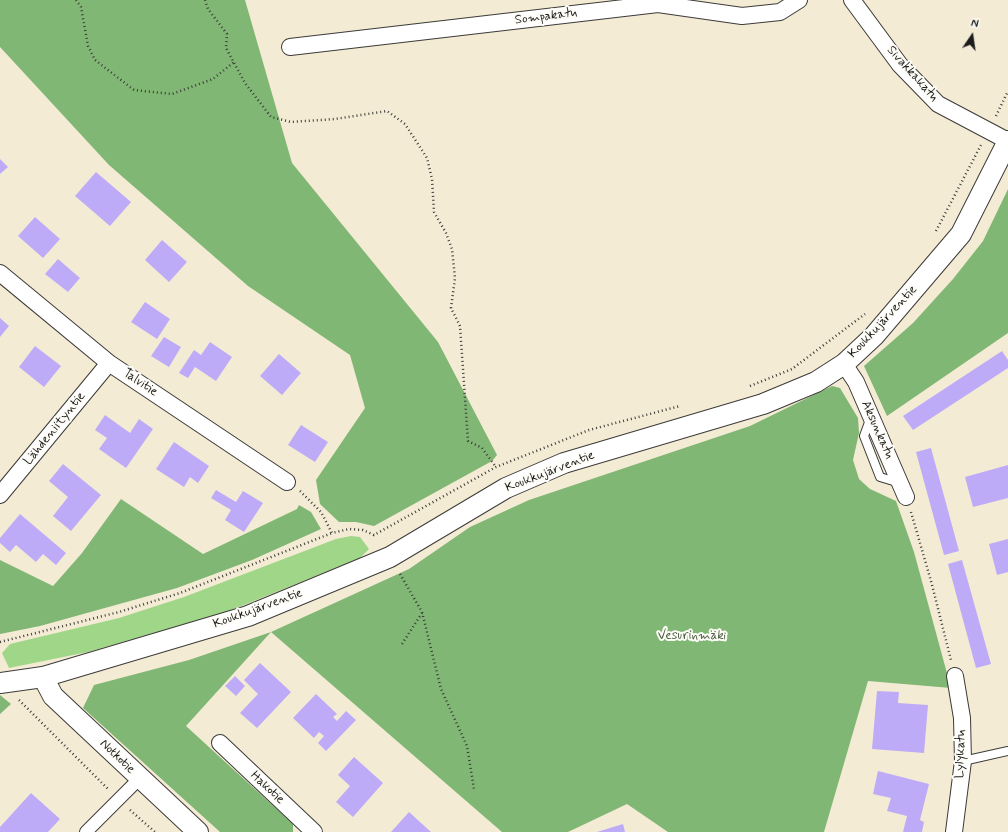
<!DOCTYPE html>
<html>
<head>
<meta charset="utf-8">
<style>
	body { margin:0 }
	#map { position:relative; width:1008px; height:832px; overflow:hidden; background:#f4ebd5; font-family:Mynerve,sans-serif }
	canvas { display:block }
	.north { position:absolute; left:952px; top:16px; width:40px; height:40px; -webkit-text-stroke:3px #fdfcf7; paint-order:stroke; rotate:13deg; font-size:11px; font-weight:700; line-height:16px; text-align:center; color:#1c1c1c }
	.north::after { content:''; display:block; margin:auto; width:14px; height:18px; background:#1c1c1c; clip-path:polygon(50% 0,100% 100%,50% 72%,0 100%) }
</style>
</head>
<body>
<div id="map">
<canvas width="1008" height="832"></canvas>
<div class="north">N</div>
</div>
<script>
const c = document.querySelector('canvas').getContext('2d');
c.lineJoin = 'round';
function fillPath(path, color) {
  c.fillStyle = color;
  c.fill(path, 'evenodd');
}
function poly(rows) {
  const path = new Path2D();
  for (const r of rows) {
    path.moveTo(r[0], r[1]);
    for (let i = 2; i < r.length; i += 2) path.lineTo(r[i], r[i + 1]);
  }
  return path;
}
function stroke(path, color, width, dash) {
  c.strokeStyle = color;
  c.lineWidth = width;
  c.lineCap = dash ? 'butt' : 'round';
  c.setLineDash(dash || []);
  c.stroke(path);
}
function label(font, color, halo, rows, align = 'center') {
  c.font = font + ' Mynerve,sans-serif';
  c.lineWidth = 4;
  c.setLineDash([]);
  c.textBaseline = 'middle';
  c.strokeStyle = halo;
  c.fillStyle = color;
  for (const [text, x, y, turn = 0] of rows) {
    c.save();
    c.translate(x, y);
    c.rotate((+turn || 0) * Math.PI / 180);
    c.textAlign = isNaN(turn) ? turn : align;
    if (halo) c.strokeText(text, 0, 0);
    c.fillText(text, 0, 0);
    c.restore();
  }
}
const green = poly([
	[351,536,360,537,369,549,360,558,229,611,88,652,9,668,2,653,10,644,119,618,184,597,336,539]
]);
const forest = poly([
	[0,0,245,0,292,163,438,342,497,455,492,461,374,526,356,522,339,522,320,504,316,480,365,408,350,355,248,286,109,165,0,47],
	[1008,189,1008,333,887,416,864,366,913,323,953,279,983,241],
	[832,386,840,388,858,418,859,433,853,460,859,479,870,489,896,501,914,552,951,688,868,681,824,832,668,832,627,804,568,832,502,832,271,632,186,726,293,824,293,832,220,832,83,708,94,685,189,660,271,632,409,569,470,527,529,500,750,426],
	[121,499,203,554,297,509,299,505,311,512,321,529,252,560,177,588,40,626,0,634,0,560,53,586,82,553],
	[0,695,11,704,0,714]
]);
const building = poly([
	[0,159,8,167,0,174],
	[96,172,131,202,110,226,75,196],
	[35,217,60,239,43,258,18,236],
	[162,240,187,262,169,282,145,260],
	[58,259,80,278,68,292,45,274],
	[145,302,170,319,157,339,131,322],
	[0,318,9,326,0,337],
	[164,337,181,347,169,367,151,356],
	[210,342,232,357,216,381,195,367,188,378,179,373,194,350,201,355],
	[35,346,61,366,44,387,19,367],
	[1002,351,1008,360,1008,368,913,430,903,416],
	[279,354,301,373,282,395,260,376],
	[105,415,130,433,139,419,153,429,126,468,99,449,107,438,95,430],
	[301,425,328,442,315,462,288,445],
	[174,442,209,466,198,483,190,477,184,487,156,469],
	[931,448,959,551,944,555,916,452],
	[63,464,101,495,71,531,53,516,68,497,49,481],
	[1008,465,1008,498,973,507,965,477],
	[216,490,236,502,243,491,263,503,244,532,225,520,231,510,211,498],
	[20,514,66,553,56,565,43,554,36,562,16,545,10,552,0,543,0,538],
	[1008,539,1008,572,997,575,989,544],
	[962,560,991,664,976,668,948,564],
	[260,663,291,692,257,728,240,713,258,694,244,680],
	[235,676,245,686,236,696,225,686],
	[877,691,899,692,898,703,928,705,924,753,872,749],
	[316,694,337,714,333,717,337,721,346,711,356,720,326,751,318,743,324,736,319,732,314,738,293,718],
	[354,757,383,783,353,817,336,802,350,786,338,775],
	[878,771,929,784,920,820,924,822,922,832,903,832,907,816,887,811,891,798,873,794],
	[31,793,60,819,48,832,0,832,0,827],
	[409,812,431,832,391,832],
	[623,824,625,832,597,832]
]);
const path = poly([
	[76,0,81,7,88,46,95,60,134,90,172,94,213,79,234,62],
	[205,0,208,9,227,34,226,48,245,83,271,117,291,122,335,119,387,111,405,124,427,158,432,179,434,212,446,233,452,249,455,278,451,308,460,326,468,441,482,448,496,467],
	[996,116,1008,91],
	[936,231,981,145],
	[750,386,792,369,865,314],
	[300,491,321,512,332,533,349,529,363,530,374,535,496,467,589,430,680,406],
	[911,512,931,581,951,660],
	[400,574,422,612,441,689,467,746,474,789],
	[0,642,119,612,180,593,332,533],
	[402,644,422,613],
	[19,700,108,789],
	[130,810,155,832]
]);
const service = poly([
	[871,417,864,436,880,477,900,483],
	[963,761,1008,751]
]);
const pedestrian = poly([
	[86,832,139,779]
]);
const minor = poly([
	[852,0,900,65,938,104,1008,141],
	[290,47,658,4,742,16,780,12,799,0],
	[0,273,109,363,287,482],
	[844,364,856,382,906,497],
	[0,495,109,363],
	[220,743,314,832],
	[954,832,963,761,962,718,955,676]
]);
const tertiary = poly([
	[43,677,53,696,198,832],
	[0,683,43,677,248,616,390,557,506,488,564,463,763,404,816,382,844,364,874,336,961,234,1008,141]
]);
const streetNames = [
	["Sompakatu",546,17,-7],
	["Sivakkakatu",912,74,48],
	["Koukkujärventie",883,322,-47],
	["Talvitie",140,383,34],
	["Lähdeniityntie",55,429,-51],
	["Aksunkatu",877,430,66],
	["Koukkujärventie",550,472,-21],
	["Koukkujärventie",258,609,-20],
	["Lylykatu",961,754,-88],
	["Notkotie",117,757,44],
	["Hakotie",267,788,43]
];
const parkNames = [
	["Vesurinmäki",692,636]
];
fillPath(green, '#a0d688');
fillPath(forest, '#80b774');
fillPath(building, '#beabf8');
stroke(service, '#3c3b38', 10);
stroke(pedestrian, '#3c3b38', 14);
stroke(minor, '#3c3b38', 18);
stroke(tertiary, '#3c3b38', 22);
stroke(path, '#3c3b38', 2.5, [1, 3]);
stroke(service, '#fff', 8);
stroke(pedestrian, '#fff', 12);
stroke(minor, '#fff', 16);
stroke(tertiary, '#fff', 20);
label('13px', '#1c1c1c', '#fdfcf7', streetNames);
label('13px', '#4a5d42', '#fdfcf7', parkNames);
</script>
</body>
</html>
